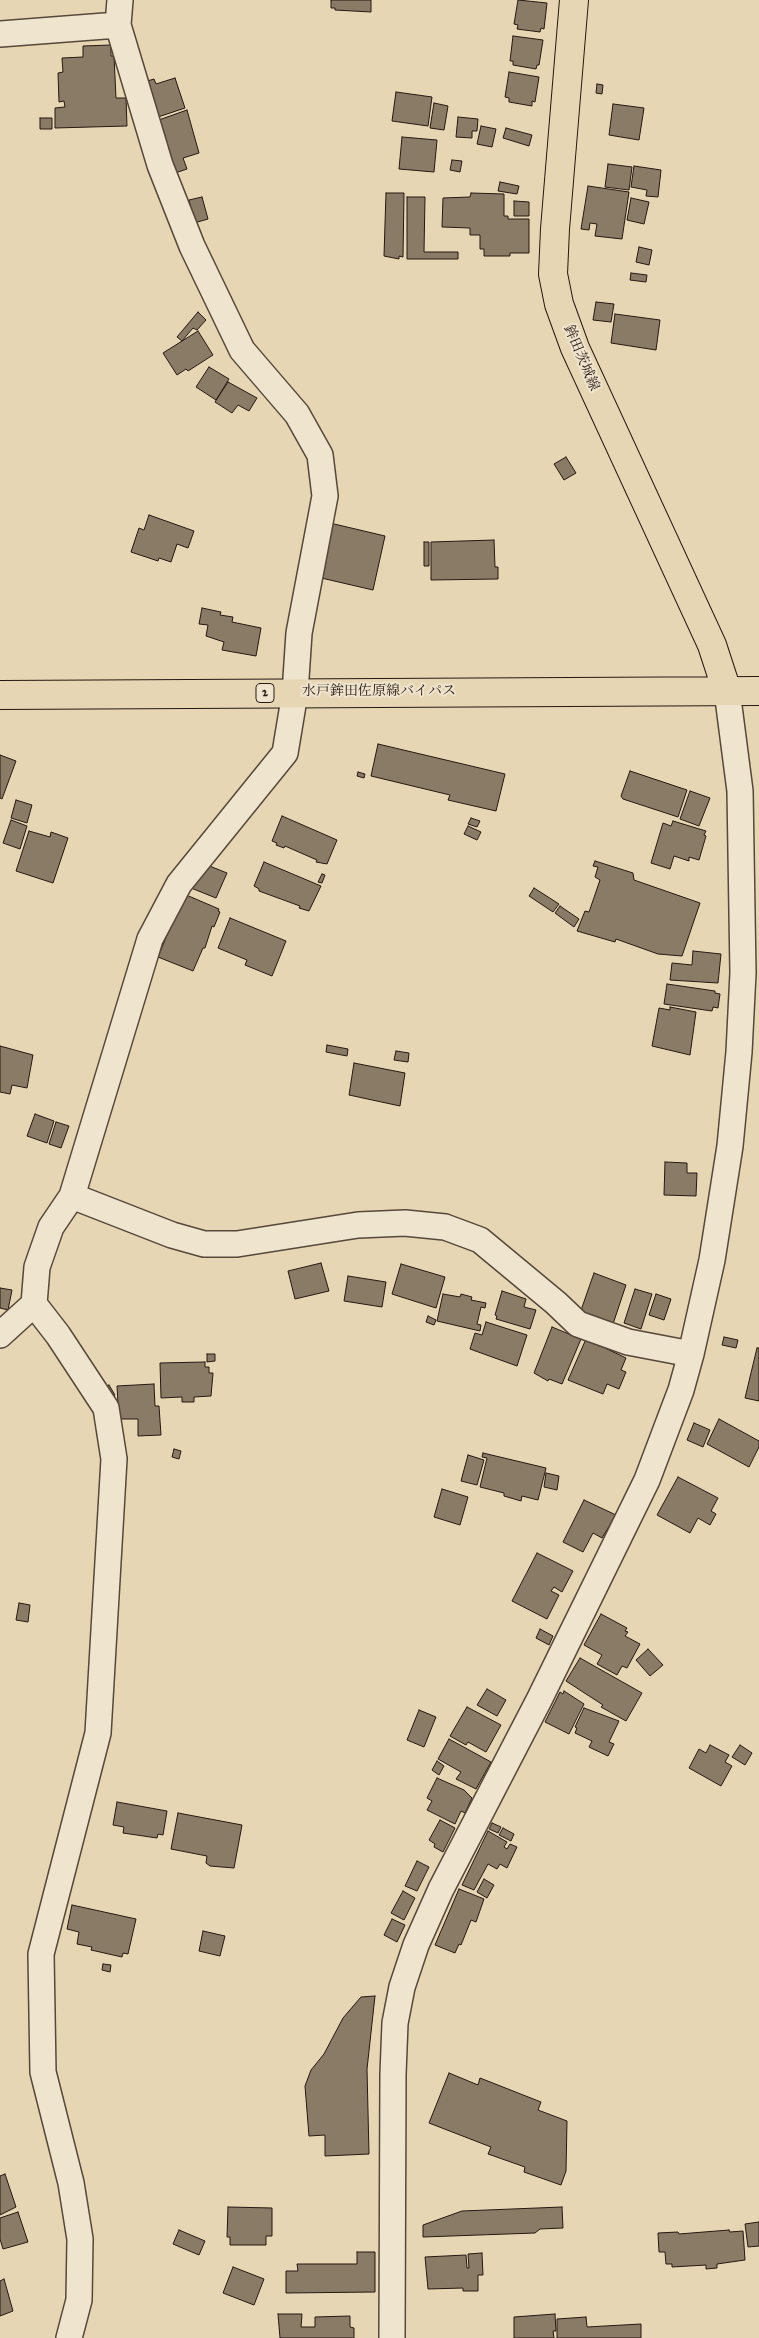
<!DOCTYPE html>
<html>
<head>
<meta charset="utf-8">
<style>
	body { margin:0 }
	canvas { display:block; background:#e6d6b4 }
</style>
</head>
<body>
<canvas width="759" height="2338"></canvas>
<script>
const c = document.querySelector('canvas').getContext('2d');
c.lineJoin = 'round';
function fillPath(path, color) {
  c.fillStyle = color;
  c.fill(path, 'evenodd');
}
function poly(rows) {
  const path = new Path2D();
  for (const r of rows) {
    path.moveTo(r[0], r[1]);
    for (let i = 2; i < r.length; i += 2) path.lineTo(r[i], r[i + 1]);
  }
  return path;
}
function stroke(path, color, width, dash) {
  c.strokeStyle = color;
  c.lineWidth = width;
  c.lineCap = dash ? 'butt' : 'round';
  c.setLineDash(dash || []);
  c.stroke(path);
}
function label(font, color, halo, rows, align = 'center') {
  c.font = font + ' "IM FELL Great Primer","Noto Serif JP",serif';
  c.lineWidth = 4;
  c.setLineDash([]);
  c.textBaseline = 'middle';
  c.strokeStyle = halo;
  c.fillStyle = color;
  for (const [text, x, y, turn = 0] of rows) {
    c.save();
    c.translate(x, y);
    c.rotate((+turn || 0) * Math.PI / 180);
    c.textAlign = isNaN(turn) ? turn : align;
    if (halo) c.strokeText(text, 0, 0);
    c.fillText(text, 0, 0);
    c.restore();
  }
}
const building = poly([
	[331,0,371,0,371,12,335,10,335,8,331,8,331,0],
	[518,0,547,3,544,29,541,28,540,32,517,29,518,25,514,24,518,0],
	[513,36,543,40,539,65,537,65,536,69,513,65,513,61,510,61,513,36],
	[111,45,111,56,114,56,116,98,126,98,127,126,55,128,55,108,65,107,64,101,59,102,58,73,63,72,62,58,83,57,83,46,111,45],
	[509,72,539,77,535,102,532,101,532,106,509,102,509,98,505,97,509,72],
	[175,78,185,108,155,118,144,82,154,79,156,84,175,78],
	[597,84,603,85,602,94,596,93,597,84],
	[396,92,432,97,428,126,392,121,396,92],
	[434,103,448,106,444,130,430,128,434,103],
	[613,104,644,108,639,140,609,135,613,104],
	[187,110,199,153,183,158,187,169,175,173,156,121,187,110],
	[458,117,478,119,477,131,472,131,472,138,456,137,458,117],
	[40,118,52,118,52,129,40,129,40,118],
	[481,126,496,129,492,147,477,144,481,126],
	[506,128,532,135,529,146,503,138,506,128],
	[402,137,437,140,434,172,399,169,402,137],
	[452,160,462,161,460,172,450,170,452,160],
	[608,164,632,167,629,190,605,187,608,164],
	[634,166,661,170,658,197,646,196,647,190,631,187,634,166],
	[500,182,519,186,517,194,498,191,500,182],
	[588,186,629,192,622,239,595,236,597,224,590,223,589,230,581,229,588,186],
	[386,193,404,193,403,257,399,256,399,259,384,256,386,193],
	[471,193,504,194,504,216,508,216,508,219,529,219,529,253,510,253,510,256,484,256,484,249,480,249,480,235,470,235,470,228,442,227,443,198,470,197,471,193],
	[202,197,208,219,194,223,189,200,202,197],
	[407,197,425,197,424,252,458,252,458,259,407,259,407,197],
	[631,198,649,202,644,224,627,220,631,198],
	[514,201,529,202,529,216,514,216,514,201],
	[639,247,652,250,649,265,636,262,639,247],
	[631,273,647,275,646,282,630,280,631,273],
	[596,302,614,304,611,322,593,320,596,302],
	[198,312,206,320,197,330,193,328,182,341,177,337,198,312],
	[615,314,660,320,656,350,611,343,615,314],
	[198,331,213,355,188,371,186,369,177,375,163,353,198,331],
	[209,367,229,379,216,400,196,387,209,367],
	[228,382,257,398,249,411,238,405,232,413,215,402,228,382],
	[566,457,576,473,564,480,554,464,566,457],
	[149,515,194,531,188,548,177,544,171,562,159,558,158,561,131,552,139,528,144,530,149,515],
	[330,523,385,536,373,590,317,577,330,523],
	[494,540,495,567,498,567,498,579,431,580,431,542,494,540],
	[424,542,429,542,429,566,424,566,424,542],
	[202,608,221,612,220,615,233,617,232,622,261,628,256,656,222,650,224,642,206,636,208,625,199,624,202,608],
	[378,744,505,774,496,811,448,800,450,795,371,776,378,744],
	[0,755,16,761,2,799,0,798,0,755],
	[630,771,687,790,678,817,623,799,621,796,630,771],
	[358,772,365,774,364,778,357,776,358,772],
	[690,791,710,798,699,826,680,819,690,791],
	[16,800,32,805,27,823,11,818,16,800],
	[282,816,337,840,327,864,316,862,317,860,285,846,284,848,276,845,277,843,272,841,282,816],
	[471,818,480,821,477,827,468,824,471,818],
	[11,820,27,826,20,849,3,843,11,820],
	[673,821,706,831,704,835,706,836,699,860,689,857,689,861,674,856,670,869,651,863,663,823,671,826,673,821],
	[468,826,481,832,477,840,464,834,468,826],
	[29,831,50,837,51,832,68,838,53,883,16,871,29,831],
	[595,861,633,873,634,880,700,903,682,956,658,954,616,939,615,942,577,931,585,911,589,912,600,880,595,877,598,867,593,866,595,861],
	[264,862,321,886,309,911,299,908,300,906,259,891,259,889,254,886,264,862],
	[202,863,227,873,216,898,191,888,202,863],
	[322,874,325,875,322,883,318,882,322,874],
	[534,888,559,904,553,912,529,896,534,888],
	[184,894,219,909,218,911,220,912,214,927,212,926,205,948,203,948,193,971,158,957,184,894],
	[560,906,579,919,574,927,555,913,560,906],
	[230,918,286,941,272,976,245,965,247,960,218,948,230,918],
	[693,951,721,954,718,983,670,980,672,963,692,965,693,951],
	[667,984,715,991,715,993,720,994,718,1008,713,1007,712,1011,664,1004,667,984],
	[670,1007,696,1012,690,1055,652,1046,659,1008,670,1010,670,1007],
	[327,1045,348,1049,347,1056,326,1052,327,1045],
	[0,1046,33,1055,27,1088,12,1085,10,1094,0,1092,0,1046],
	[396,1051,409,1053,408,1062,394,1060,396,1051],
	[354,1063,405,1073,400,1106,349,1095,354,1063],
	[35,1114,54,1121,47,1143,27,1136,35,1114],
	[56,1122,69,1126,61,1148,49,1144,56,1122],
	[665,1162,687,1163,687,1173,697,1173,696,1196,664,1195,665,1162],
	[321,1263,329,1291,295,1299,288,1271,321,1263],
	[401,1264,445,1277,436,1308,392,1294,401,1264],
	[594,1273,626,1285,612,1327,579,1316,594,1273],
	[348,1276,386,1282,382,1307,344,1301,348,1276],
	[0,1288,12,1290,8,1310,0,1308,0,1288],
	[635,1289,652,1294,641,1329,624,1323,635,1289],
	[502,1291,526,1299,524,1307,536,1310,530,1329,496,1319,497,1316,495,1315,502,1291],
	[443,1294,460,1297,461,1294,472,1297,471,1300,486,1303,485,1308,481,1307,477,1324,481,1325,480,1331,437,1321,443,1294],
	[656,1294,671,1299,664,1320,649,1315,656,1294],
	[428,1316,436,1320,434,1325,426,1322,428,1316],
	[486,1322,527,1335,517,1366,470,1349,475,1333,482,1335,486,1322],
	[552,1327,581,1339,562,1384,549,1379,548,1381,534,1373,552,1327],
	[724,1337,738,1340,736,1348,722,1345,724,1337],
	[586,1339,626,1358,621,1370,626,1372,619,1389,607,1384,603,1394,568,1380,586,1339],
	[757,1348,759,1348,759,1401,745,1398,757,1348],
	[207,1354,215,1354,215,1361,207,1362,207,1354],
	[205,1362,205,1367,209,1367,209,1373,213,1373,211,1396,194,1397,194,1402,182,1402,182,1397,161,1398,160,1363,205,1362],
	[154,1384,155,1406,159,1406,161,1435,138,1436,138,1419,119,1419,117,1386,154,1384],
	[109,1385,115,1395,107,1400,101,1390,109,1385],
	[719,1419,759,1441,759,1447,749,1467,707,1444,719,1419],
	[694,1423,710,1430,703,1447,687,1440,694,1423],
	[174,1449,181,1451,179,1459,172,1457,174,1449],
	[483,1453,546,1468,538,1500,522,1496,521,1501,504,1496,504,1493,480,1487,487,1458,482,1457,483,1453],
	[468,1455,484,1460,477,1485,461,1481,468,1455],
	[546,1473,559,1476,557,1490,544,1487,546,1473],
	[678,1477,718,1498,711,1511,716,1514,710,1525,698,1518,690,1533,657,1515,678,1477],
	[442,1489,468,1497,460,1525,434,1517,442,1489],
	[584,1500,616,1515,602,1538,593,1533,583,1552,563,1542,584,1500],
	[537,1553,573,1571,562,1592,554,1587,551,1591,559,1595,547,1619,512,1601,537,1553],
	[19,1603,30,1605,28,1622,16,1620,19,1603],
	[601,1614,627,1628,625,1631,628,1632,625,1636,640,1644,627,1668,622,1666,617,1675,597,1664,602,1655,584,1645,601,1614],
	[540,1629,553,1636,549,1645,536,1638,540,1629],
	[648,1649,663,1665,650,1676,636,1660,648,1649],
	[580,1658,642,1693,626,1721,601,1707,603,1705,566,1681,580,1658],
	[487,1689,506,1700,497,1716,477,1705,487,1689],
	[564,1691,584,1704,569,1734,545,1722,560,1692,563,1694,564,1691],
	[467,1707,501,1725,486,1752,468,1742,466,1745,450,1736,467,1707],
	[584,1708,619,1721,609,1742,614,1744,608,1756,589,1747,592,1741,575,1733,577,1728,575,1727,584,1708],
	[419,1710,436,1717,424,1747,407,1740,419,1710],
	[449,1739,491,1762,476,1789,456,1779,461,1772,438,1759,449,1739],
	[710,1745,729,1755,725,1762,732,1766,721,1786,689,1768,699,1749,706,1753,710,1745],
	[740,1745,752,1753,745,1765,732,1757,740,1745],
	[437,1761,444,1766,439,1775,432,1770,437,1761],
	[437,1778,464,1790,472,1798,465,1813,461,1811,455,1824,427,1810,432,1801,427,1798,437,1778],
	[117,1802,167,1811,163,1835,158,1834,157,1838,123,1833,124,1827,113,1825,117,1802],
	[178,1813,242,1825,234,1868,210,1866,206,1863,207,1856,171,1849,178,1813],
	[440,1820,455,1828,443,1852,434,1847,435,1844,429,1840,440,1820],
	[492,1823,501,1827,498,1833,489,1829,492,1823],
	[503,1828,514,1834,511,1841,499,1835,503,1828],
	[488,1831,507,1842,504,1847,507,1849,510,1844,517,1847,507,1868,500,1864,497,1869,488,1864,474,1890,462,1885,488,1831],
	[417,1861,429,1867,417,1891,405,1886,417,1861],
	[484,1879,494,1885,487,1898,477,1892,484,1879],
	[459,1889,484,1899,476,1922,471,1920,461,1945,459,1944,455,1953,435,1945,459,1889],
	[403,1891,415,1898,404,1920,391,1913,403,1891],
	[72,1905,136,1919,128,1954,123,1953,122,1957,91,1950,92,1947,77,1944,79,1932,67,1929,72,1905],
	[392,1919,405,1925,397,1942,384,1935,392,1919],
	[203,1931,225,1936,220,1956,199,1951,203,1931],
	[103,1964,111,1965,110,1972,102,1970,103,1964],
	[375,1996,367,2069,369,2154,325,2156,325,2135,309,2136,305,2086,311,2070,324,2054,343,2018,361,1997,375,1996],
	[449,2073,478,2085,480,2078,541,2102,538,2110,567,2121,566,2171,561,2185,524,2172,525,2167,488,2154,491,2147,429,2123,449,2073],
	[5,2174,16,2207,0,2215,0,2176,5,2174],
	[228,2207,272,2208,272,2236,266,2236,266,2245,230,2245,230,2237,227,2237,228,2207],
	[562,2207,563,2228,540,2229,535,2233,423,2237,423,2225,462,2211,562,2207],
	[18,2212,28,2242,3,2249,0,2239,0,2218,18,2212],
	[759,2222,759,2246,748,2247,745,2224,759,2222],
	[179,2230,205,2241,199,2255,173,2244,179,2230],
	[729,2230,730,2232,743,2231,745,2260,717,2264,717,2268,706,2269,706,2265,672,2267,672,2264,666,2264,665,2252,659,2252,658,2233,678,2232,679,2234,729,2230],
	[357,2252,375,2252,375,2292,286,2293,286,2271,298,2271,297,2264,357,2264,357,2252],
	[482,2253,483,2275,478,2275,478,2291,463,2291,463,2288,428,2289,425,2257,466,2255,467,2268,469,2268,468,2254,482,2253],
	[233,2267,264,2279,254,2305,223,2293,233,2267],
	[4,2279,13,2311,0,2316,0,2281,4,2279],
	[278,2314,302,2314,301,2327,315,2327,315,2317,350,2316,350,2327,354,2328,354,2338,280,2338,278,2314],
	[555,2314,556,2331,553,2331,554,2338,514,2338,514,2317,555,2314],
	[586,2317,587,2327,641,2324,641,2338,557,2338,557,2319,586,2317]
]);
const minor = poly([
	[0,34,118,25],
	[72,1196,172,1235,204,1244,237,1244,358,1225,405,1223,445,1227,480,1240,556,1303,578,1324,628,1342,691,1354],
	[0,1335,34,1304],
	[69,2338,79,2300,80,2239,71,2183,43,2072,41,1954,98,1733,114,1459,106,1408,58,1335,34,1304,37,1267,51,1227,72,1196,150,939,179,884,285,753,295,693,299,633,325,496,320,455,297,414,242,350,192,246,160,165,118,25,120,0],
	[392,2338,393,2074,395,2023,402,1987,416,1945,441,1889,539,1700,647,1480,681,1390,691,1354,712,1260,730,1146,739,1052,743,973,740,791,727,691]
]);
const major = poly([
	[574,0,555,229,553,274,559,304,575,348,712,645,727,691],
	[0,695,759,691]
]);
const shields = [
	[265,693,18]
];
const shieldNames = [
	["2",265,693]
];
const streetNames = [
	["鉾田茨城線",581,358,67],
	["水戸鉾田佐原線バイパス",379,692]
];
fillPath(building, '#8a7b66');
stroke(building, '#261811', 1);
stroke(minor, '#56483a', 28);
stroke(major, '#261811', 30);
stroke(minor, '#efe4ce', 25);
stroke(major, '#e6d6b4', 28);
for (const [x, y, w] of shields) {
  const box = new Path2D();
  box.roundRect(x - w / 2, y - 9.5, w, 19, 4);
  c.fillStyle = '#efe4ce';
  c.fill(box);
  stroke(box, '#261811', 1);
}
label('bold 12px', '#261811', null, shieldNames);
label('14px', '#261811', '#efe4ce', streetNames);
</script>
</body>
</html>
